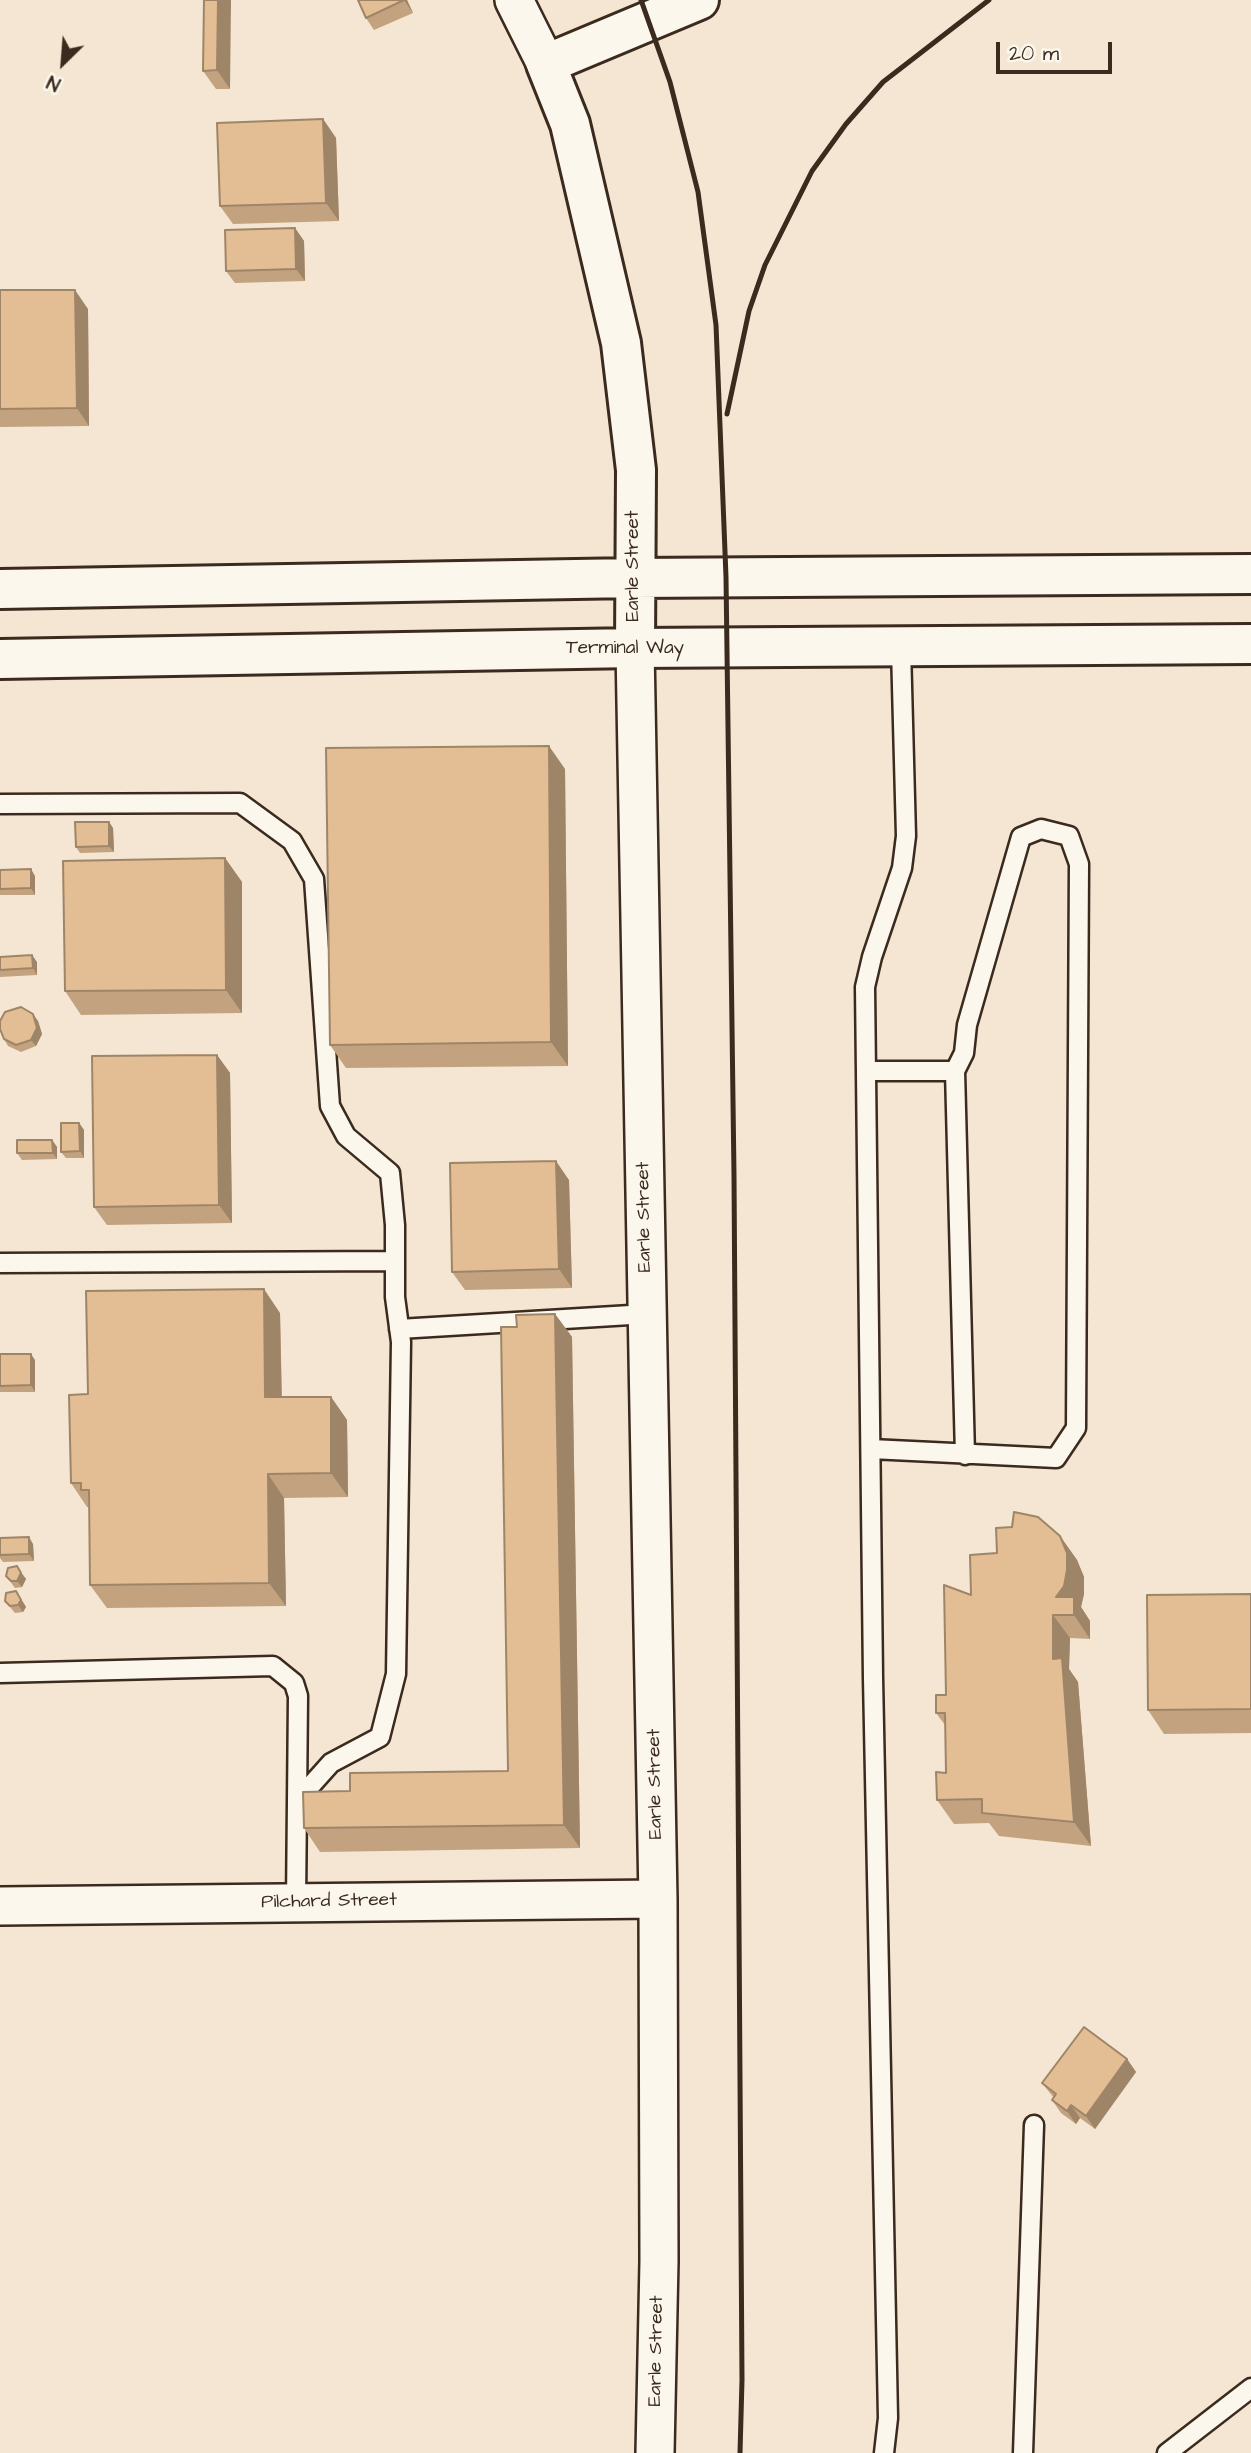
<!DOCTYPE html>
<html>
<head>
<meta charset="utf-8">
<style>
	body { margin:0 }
	#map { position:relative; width:1251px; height:2453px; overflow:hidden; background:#fbf7ec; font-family:"Architects Daughter",sans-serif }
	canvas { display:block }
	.north { position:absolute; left:28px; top:28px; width:70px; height:70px; -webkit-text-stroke:5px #fbf7ec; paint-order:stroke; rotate:205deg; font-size:19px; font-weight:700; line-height:28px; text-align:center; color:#3b2a1e }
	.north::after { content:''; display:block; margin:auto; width:24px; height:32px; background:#3b2a1e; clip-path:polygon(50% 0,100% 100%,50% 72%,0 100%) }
	.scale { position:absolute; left:996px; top:42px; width:116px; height:32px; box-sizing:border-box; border:4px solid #3b2a1e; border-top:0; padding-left:9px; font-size:21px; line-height:24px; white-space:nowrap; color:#3b2a1e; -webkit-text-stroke:5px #fbf7ec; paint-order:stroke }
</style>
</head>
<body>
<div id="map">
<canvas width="1251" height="2453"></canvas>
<div class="north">N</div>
<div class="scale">20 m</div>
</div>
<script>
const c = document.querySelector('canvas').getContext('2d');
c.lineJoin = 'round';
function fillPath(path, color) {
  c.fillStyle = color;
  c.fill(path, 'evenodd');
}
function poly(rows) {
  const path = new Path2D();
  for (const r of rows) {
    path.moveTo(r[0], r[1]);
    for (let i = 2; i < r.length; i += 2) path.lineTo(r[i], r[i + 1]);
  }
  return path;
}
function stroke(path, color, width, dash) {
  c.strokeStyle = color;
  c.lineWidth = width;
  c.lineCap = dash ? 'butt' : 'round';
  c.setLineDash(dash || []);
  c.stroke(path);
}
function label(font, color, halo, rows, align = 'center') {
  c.font = font + ' "Architects Daughter",sans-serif';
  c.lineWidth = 5;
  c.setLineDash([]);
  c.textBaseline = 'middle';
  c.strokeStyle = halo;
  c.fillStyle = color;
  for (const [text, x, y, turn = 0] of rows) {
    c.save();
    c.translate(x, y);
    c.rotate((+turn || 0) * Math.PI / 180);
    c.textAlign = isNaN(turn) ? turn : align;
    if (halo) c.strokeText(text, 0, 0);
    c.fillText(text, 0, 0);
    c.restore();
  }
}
const built = poly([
	[0,0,1251,0,1251,2453,0,2453]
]);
const lane = poly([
	[0,804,240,803,292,841,314,879,330,1106,346,1136,390,1173,395,1225,395,1297,401,1342,396,1674,380,1737,331,1763,297,1801,296,1903],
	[867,1071,955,1071,964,1053,967,1025,1021,837,1041,829,1069,836,1079,864,1076,1428,1056,1458,871,1449],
	[955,1071,965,1455],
	[0,1263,395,1261],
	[399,1329,647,1314],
	[0,1673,273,1666,294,1683,298,1696,297,1801],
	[884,2453,888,2418,873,1678,865,987,872,957,902,868,906,836,901,648],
	[1023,2453,1034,2125],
	[1167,2453,1251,2388]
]);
const street = poly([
	[514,0,546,64],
	[635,648,658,1899,659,2261,655,2453],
	[0,1906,658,1899]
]);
const secondary = poly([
	[0,589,633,578,1251,574],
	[635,648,636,470,621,343,570,124,546,64,699,0],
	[0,659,635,648,1251,644]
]);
const rail = poly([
	[641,0,670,82,698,192,716,325,726,577,734,1175,742,2380,740,2453],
	[727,414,749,311,765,265,812,171,846,124,883,82,989,0]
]);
const wall = poly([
	[204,0,230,89,216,89,203,71],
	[358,0,407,0,413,13,374,30,366,18],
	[323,119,336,138,339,221,233,224,220,206],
	[295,228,304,241,305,281,235,283,226,271],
	[0,290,88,309,89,426,0,427],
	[565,769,568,1066,346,1068,330,1045],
	[109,822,113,828,114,852,80,853,76,847],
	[225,858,242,882,242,1013,81,1015,65,991],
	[0,870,35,876,35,895,0,895],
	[0,957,37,962,37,975,0,977],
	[38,1021,42,1034,36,1046,21,1052,8,1046,4,1039],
	[217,1055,230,1073,232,1223,107,1225,94,1207],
	[79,1123,84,1130,84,1158,66,1158,61,1152],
	[52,1140,57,1147,57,1159,22,1160,17,1153],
	[569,1180,572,1288,465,1290,452,1272],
	[280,1313,282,1397,331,1397,347,1420,348,1497,284,1498,286,1606,107,1608,90,1585,89,1507,87,1507,71,1483],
	[555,1314,572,1337,580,1848,320,1852,304,1828,350,1791,508,1771,517,1327],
	[0,1354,35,1360,35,1392,0,1392],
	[1012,1527,1060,1536,1077,1560,1084,1577,1084,1594,1081,1607,1090,1621,1090,1639,1070,1638,1069,1669,1078,1682,1091,1846,999,1836,989,1823,954,1824,937,1800,946,1773,945,1725,936,1713,946,1695,971,1595],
	[0,1538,33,1544,34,1561,3,1562,0,1558],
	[17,1566,26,1579,22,1587,15,1588,6,1576],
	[16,1591,26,1607,23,1612,15,1613,5,1601],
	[1251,1594,1251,1733,1164,1734,1148,1710],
	[1127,2059,1136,2072,1095,2129,1080,2118,1076,2124,1061,2113,1052,2100,1054,2098,1042,2083]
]);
const shadedWall = poly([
	[218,0,231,0,230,89,217,70],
	[404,0,407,0,413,13],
	[323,119,336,138,339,221,326,203],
	[295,228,304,241,305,281,296,269],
	[75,290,88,309,89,426,77,408],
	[549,746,565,769,568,1066,551,1042],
	[109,822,113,828,114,852,109,846],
	[225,858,242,882,242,1013,226,990],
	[31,869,35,876,35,895,31,888],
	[32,955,37,962,37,975,33,968],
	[33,1014,38,1021,42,1034,36,1046,31,1040],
	[217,1055,230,1073,232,1223,219,1205],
	[79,1123,84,1130,84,1158,80,1151],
	[52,1140,57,1147,57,1159,53,1153],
	[556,1161,569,1180,572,1288,559,1269],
	[264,1289,280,1313,282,1421,265,1397],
	[555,1314,572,1337,580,1848,564,1825],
	[31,1354,35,1360,35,1392,31,1385],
	[331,1397,347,1420,348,1497,331,1473],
	[268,1474,284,1498,286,1606,269,1583],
	[1060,1536,1077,1560,1084,1577,1084,1594,1081,1607,1090,1621,1090,1639,1074,1615,1056,1597],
	[29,1537,33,1544,34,1561,29,1554],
	[21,1573,26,1579,22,1587,17,1581],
	[16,1591,26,1607,23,1612,18,1605],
	[1053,1615,1070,1638,1069,1669,1078,1682,1091,1846,1074,1822,1053,1659],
	[1127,2059,1136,2072,1095,2129,1086,2116],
	[1071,2105,1080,2118,1076,2124,1067,2111]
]);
const building = poly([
	[204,0,218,0,217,70,203,71,204,0],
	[358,0,404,0,366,18,358,0],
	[323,119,326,203,220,206,217,123,323,119],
	[295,228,296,269,226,271,225,230,295,228],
	[0,290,75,290,77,408,0,409,0,290],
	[549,746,551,1042,330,1045,326,748,549,746],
	[75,822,109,822,109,846,76,847,75,822],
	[225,858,226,990,65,991,63,861,225,858],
	[31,869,31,888,0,889,0,870,31,869],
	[32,955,33,968,0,970,0,957,32,955],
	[21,1007,33,1014,37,1028,31,1040,16,1045,4,1039,0,1029,0,1021,5,1012,21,1007],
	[217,1055,219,1205,94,1207,92,1056,217,1055],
	[61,1123,79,1123,80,1151,61,1152,61,1123],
	[17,1140,52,1140,53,1153,17,1153,17,1140],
	[556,1161,559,1269,452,1272,450,1163,556,1161],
	[264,1289,265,1397,331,1397,331,1473,268,1474,269,1583,90,1585,89,1490,81,1490,81,1483,71,1483,69,1395,88,1394,86,1291,264,1289],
	[555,1314,564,1825,304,1828,303,1792,350,1791,350,1773,508,1771,501,1327,517,1327,516,1315,555,1314],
	[0,1354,31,1354,31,1385,0,1386,0,1354],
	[1014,1512,1038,1517,1060,1536,1067,1553,1067,1570,1064,1586,1056,1597,1074,1597,1074,1615,1053,1615,1053,1659,1062,1658,1074,1822,982,1813,982,1799,937,1800,936,1772,946,1773,945,1713,936,1713,936,1695,946,1695,944,1585,971,1595,970,1555,997,1553,996,1528,1012,1527,1014,1512],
	[29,1537,29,1554,0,1555,0,1538,29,1537],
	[17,1566,21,1573,17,1581,11,1581,6,1576,8,1568,17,1566],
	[16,1591,21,1600,18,1605,10,1606,5,1601,6,1593,16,1591],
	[1251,1594,1251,1709,1148,1710,1147,1595,1251,1594],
	[1084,2027,1127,2059,1086,2116,1071,2105,1067,2111,1052,2100,1056,2094,1042,2083,1084,2027]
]);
const streetNames = [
	["Earle Street",634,566,-90],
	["Terminal Way",625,649],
	["Earle Street",645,1217,-91],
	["Earle Street",656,1784,-91],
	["Pilchard Street",329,1902,-1],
	["Earle Street",657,2351,-89]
];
fillPath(built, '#f4e6d2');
stroke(lane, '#3b2a1e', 23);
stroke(street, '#3b2a1e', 42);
stroke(secondary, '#3b2a1e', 44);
stroke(lane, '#fbf7ec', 18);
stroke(street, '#fbf7ec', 37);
stroke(secondary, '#fbf7ec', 38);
stroke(rail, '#3b2a1e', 5);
fillPath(wall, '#c3a37f');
fillPath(shadedWall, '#9f8568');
fillPath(building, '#e3be94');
stroke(building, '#9f8568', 2);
label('19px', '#3b2a1e', '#fbf7ec', streetNames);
</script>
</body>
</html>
